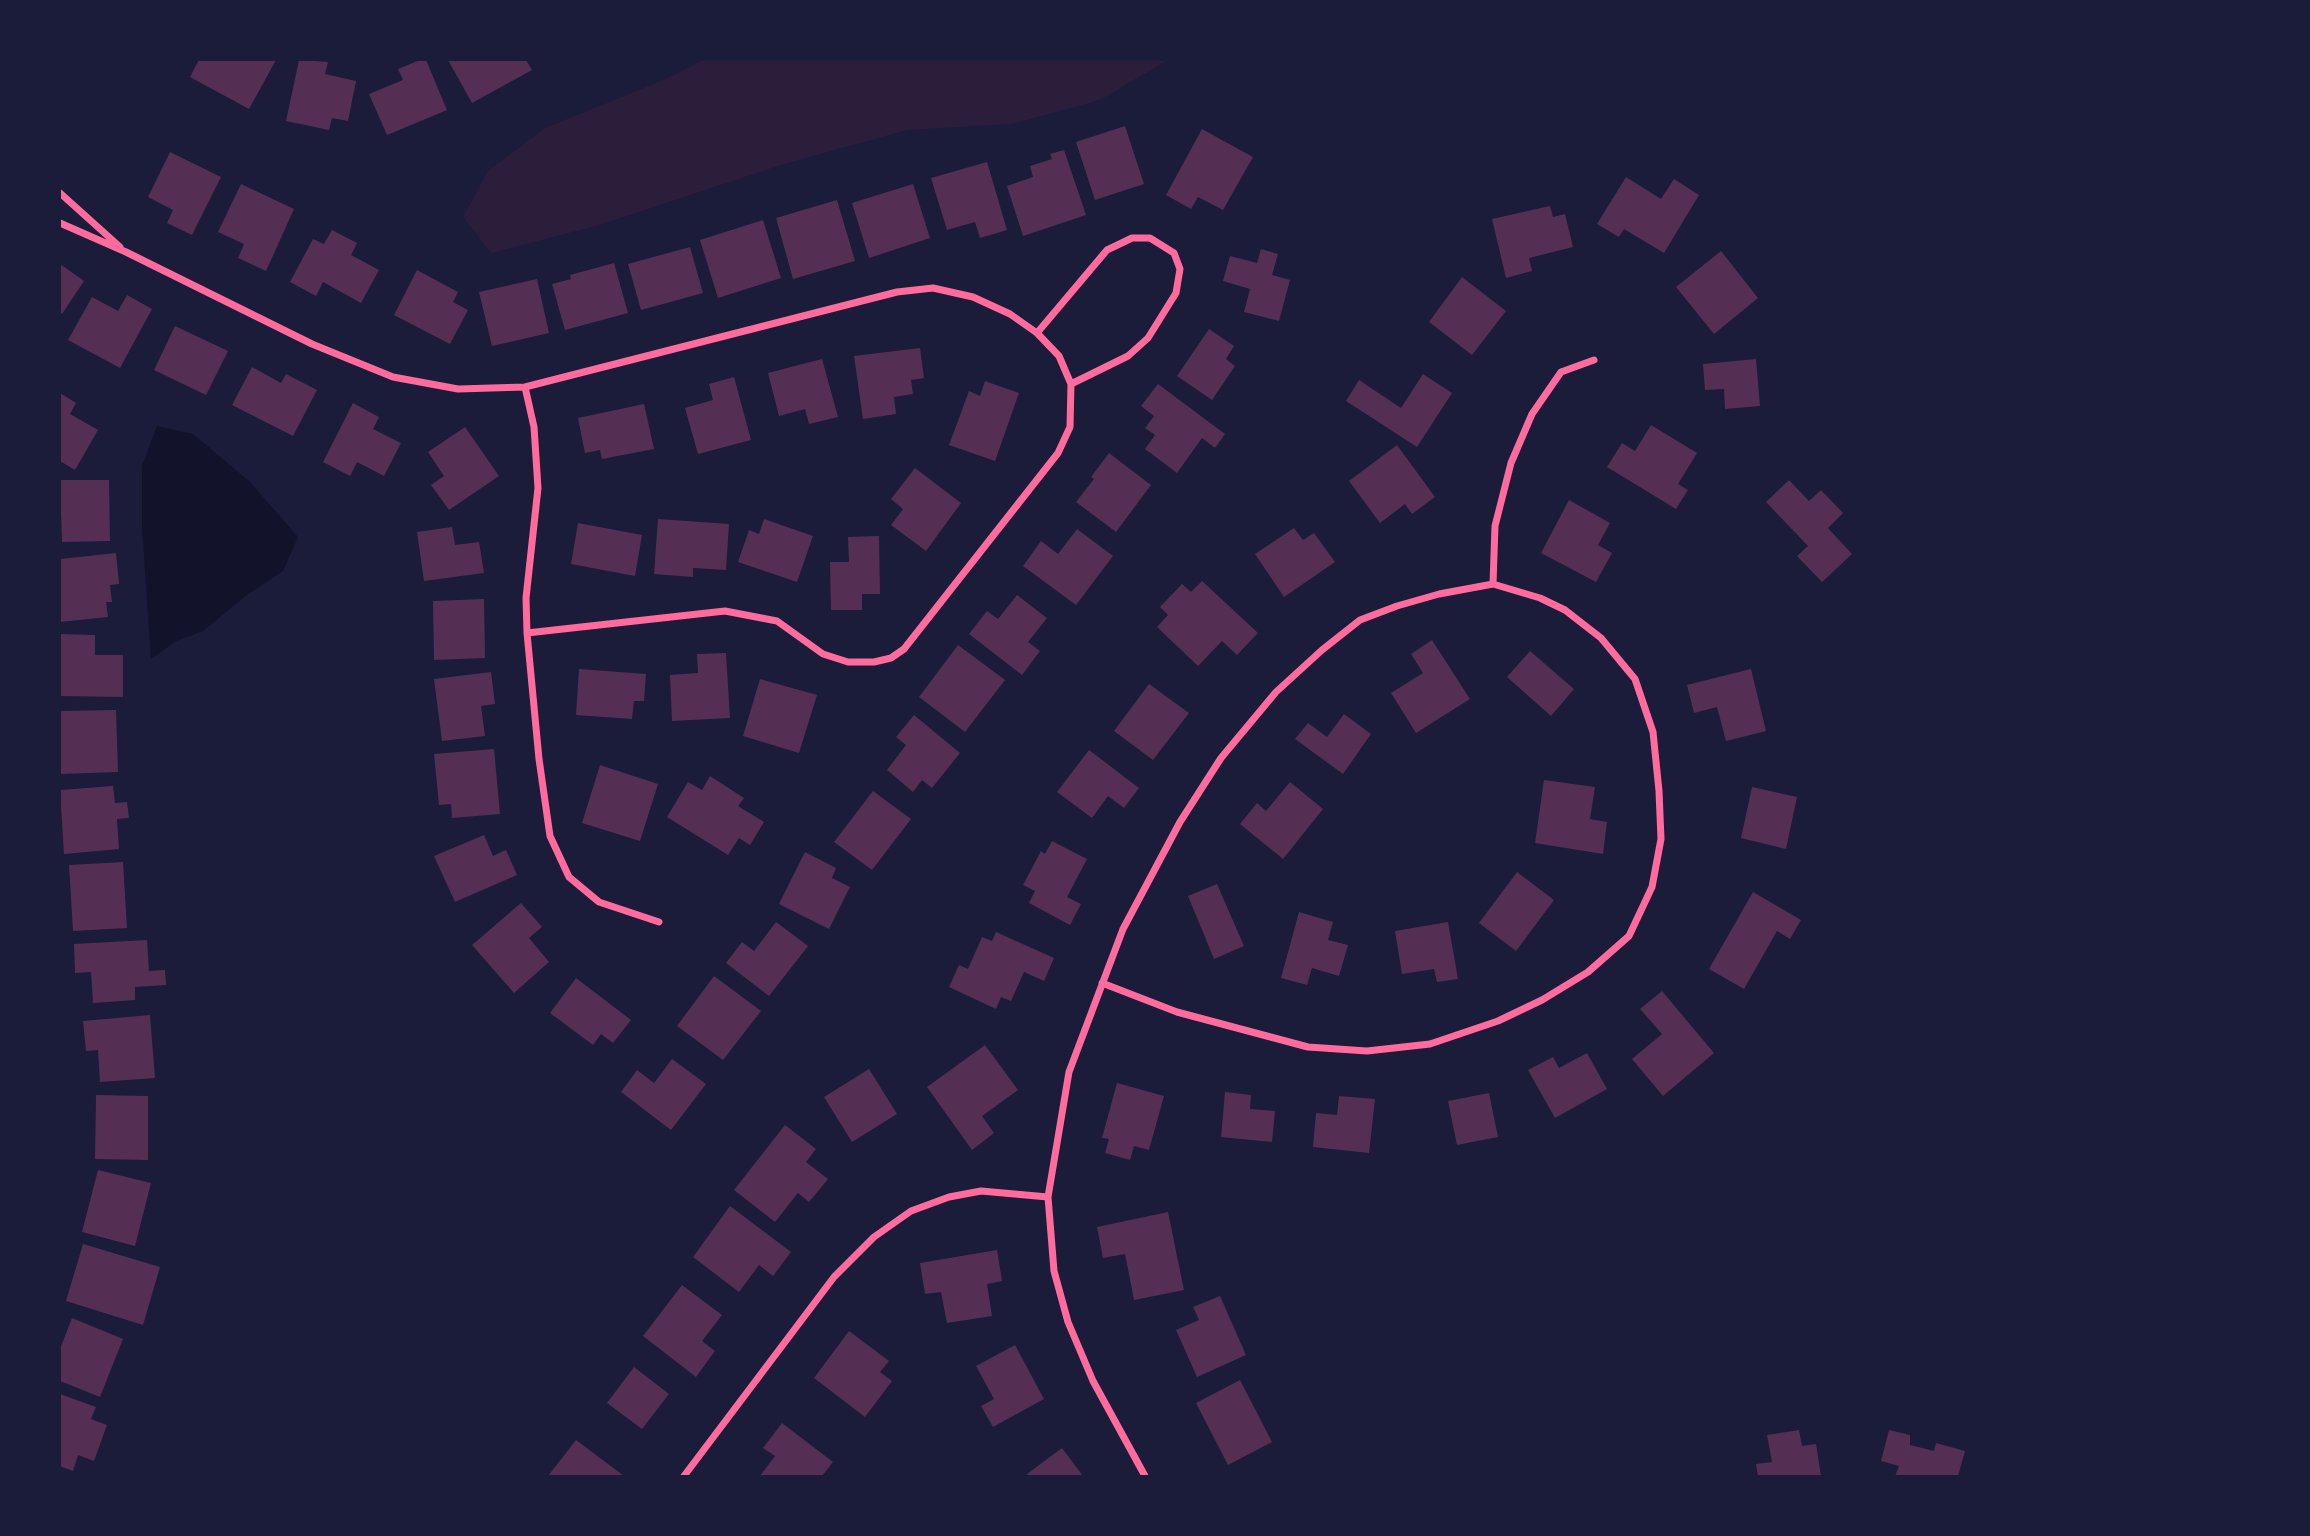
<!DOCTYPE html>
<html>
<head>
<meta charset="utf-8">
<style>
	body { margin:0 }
	#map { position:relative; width:2310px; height:1536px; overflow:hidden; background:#1b1b3a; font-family:"Fira Sans Condensed",sans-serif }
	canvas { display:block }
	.frame { position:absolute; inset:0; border:61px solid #1b1b3a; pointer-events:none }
</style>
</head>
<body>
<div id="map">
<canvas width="2310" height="1536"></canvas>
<div class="frame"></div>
</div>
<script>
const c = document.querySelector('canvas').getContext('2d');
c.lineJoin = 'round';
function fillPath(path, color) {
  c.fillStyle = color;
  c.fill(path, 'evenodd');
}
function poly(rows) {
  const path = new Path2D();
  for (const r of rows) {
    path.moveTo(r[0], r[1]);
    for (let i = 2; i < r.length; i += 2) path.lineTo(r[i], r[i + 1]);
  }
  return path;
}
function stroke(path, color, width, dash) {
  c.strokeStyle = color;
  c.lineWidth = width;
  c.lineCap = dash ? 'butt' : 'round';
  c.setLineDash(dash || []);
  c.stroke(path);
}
const green = poly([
	[703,60,1168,60,1100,100,1012,124,907,130,781,165,596,226,491,253,463,217,488,171,545,128,666,79]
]);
const water = poly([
	[157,426,193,434,250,482,298,537,283,571,244,597,203,631,176,641,151,659,142,526,142,466]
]);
const building = poly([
	[199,60,276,60,249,109,190,77],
	[299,60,328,62,325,74,356,81,348,121,332,118,329,130,286,121],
	[420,60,426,60,447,110,387,135,369,94,403,80,398,69],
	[448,60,526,60,532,70,472,103],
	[1125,126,1144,184,1095,200,1076,142],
	[1202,129,1253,157,1223,210,1198,197,1191,209,1166,195],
	[1064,150,1086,215,1023,236,1007,186,1033,177,1030,166,1052,159,1050,154],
	[170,152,221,177,192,235,167,223,173,210,148,197],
	[987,162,1007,230,980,238,975,222,947,230,931,178],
	[1626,177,1661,199,1674,179,1699,195,1664,253,1624,229,1619,237,1597,224],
	[241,184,294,209,266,271,238,258,244,244,218,232],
	[913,184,930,238,869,258,852,203],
	[837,200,855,261,793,279,776,218],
	[1550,206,1553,217,1565,214,1573,247,1529,258,1532,271,1506,278,1492,219],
	[763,220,781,278,718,298,700,240],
	[332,230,357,243,351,255,379,270,361,303,323,282,316,296,290,282,313,239,324,244],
	[690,247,703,293,641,310,628,264],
	[1261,249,1278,254,1272,275,1290,280,1279,321,1244,312,1250,289,1223,281,1230,256,1257,263],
	[1721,251,1758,298,1714,334,1676,287],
	[614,263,628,313,565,330,552,284,571,279,570,275],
	[60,264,84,281,62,314,60,312],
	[417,270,458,292,453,302,468,310,450,344,394,315],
	[1462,277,1506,311,1472,355,1429,322],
	[537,279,549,333,492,346,479,292],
	[127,295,152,309,120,368,68,340,92,297,118,311],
	[175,326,228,351,206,395,154,370],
	[1209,329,1234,346,1226,359,1235,366,1212,400,1177,376],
	[920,348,924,378,911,380,913,394,894,397,896,414,863,419,854,356],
	[822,359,838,417,809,424,805,409,779,416,768,373],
	[1756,359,1760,406,1725,409,1724,389,1705,390,1703,364],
	[252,367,281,383,286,374,317,390,293,436,232,405],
	[1423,374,1452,393,1417,447,1346,401,1359,380,1401,408],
	[734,377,751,440,698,454,685,408,713,400,709,384],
	[985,381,1019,393,995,461,949,445,969,391,980,396],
	[1158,384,1225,434,1215,448,1202,438,1177,473,1145,449,1155,435,1145,428,1154,416,1141,406],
	[60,393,76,403,70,414,98,430,75,470,60,461],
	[353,403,379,417,373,429,401,443,384,476,357,462,350,476,323,462],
	[644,404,654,449,602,459,600,450,585,453,578,418],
	[1651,425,1697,453,1678,484,1688,490,1676,509,1607,467,1622,443,1635,451],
	[465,427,499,476,449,510,431,485,444,476,428,452],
	[1397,445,1435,497,1412,514,1405,504,1380,523,1349,481],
	[1109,453,1151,485,1116,532,1076,502,1094,479,1091,477],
	[915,468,961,503,926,551,891,525,903,509,891,499],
	[60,480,109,480,110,541,62,542],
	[1789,480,1809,501,1821,490,1843,513,1828,528,1852,554,1822,582,1797,556,1808,546,1766,502],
	[1569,500,1610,523,1598,545,1612,553,1596,582,1541,553],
	[658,519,729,524,726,570,693,568,693,577,654,574],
	[764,519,813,536,797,582,738,562,749,530,759,534],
	[578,523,642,535,635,576,571,564],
	[452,527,455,545,479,542,484,573,424,581,417,532],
	[1294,528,1303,540,1314,533,1335,562,1284,597,1255,554],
	[1077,529,1113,556,1076,605,1023,566,1041,541,1058,554],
	[879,536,880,594,862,594,862,610,831,610,830,562,849,562,848,537],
	[116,553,119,584,110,585,112,602,106,602,108,617,60,622,60,559],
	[1202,581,1258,633,1237,655,1222,641,1198,666,1157,627,1168,615,1160,607,1182,584,1191,592],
	[1017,595,1047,618,1028,642,1040,651,1022,675,969,634,987,611,998,619],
	[484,599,485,658,434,660,433,601],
	[60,634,95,635,95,655,123,655,123,697,60,696],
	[1432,640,1470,699,1416,733,1391,693,1423,673,1411,654],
	[958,645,1005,680,965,732,919,697],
	[1530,651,1574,689,1551,716,1507,677],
	[726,653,730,718,672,721,670,675,698,673,697,654],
	[579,669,646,674,644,701,634,701,632,719,576,715],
	[1751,669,1766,731,1726,741,1717,707,1694,713,1687,685],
	[491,672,495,704,481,706,485,736,442,741,434,679],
	[760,679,817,695,799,753,743,736],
	[1149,684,1189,713,1153,760,1114,731],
	[116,710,118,772,60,774,60,711],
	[1344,714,1371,734,1343,774,1295,739,1308,723,1327,737],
	[914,715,960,753,932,788,922,780,913,792,887,770,906,745,896,737],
	[494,749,500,814,452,818,451,804,439,805,434,754],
	[1089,750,1139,788,1124,808,1108,796,1092,818,1057,792],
	[600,765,658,784,640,841,582,823],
	[710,776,744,798,738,806,764,822,750,845,739,838,728,855,667,817,688,782,702,790],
	[1544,780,1595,787,1590,819,1607,822,1603,854,1535,843],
	[1290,782,1323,809,1283,859,1240,824,1257,803,1266,811],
	[113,786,115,803,127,802,129,818,117,819,119,849,64,854,60,790],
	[1752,787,1797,797,1786,849,1741,838],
	[873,791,911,819,872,870,834,842],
	[484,835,493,856,506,850,517,875,455,902,434,856],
	[1052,841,1087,859,1067,897,1081,904,1070,925,1029,903,1035,891,1023,885,1041,851,1045,854],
	[805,852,836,868,832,878,850,887,829,929,779,904],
	[123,862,127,928,73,931,69,865],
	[1517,872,1554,900,1516,951,1479,923],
	[1217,884,1244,946,1214,959,1188,896],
	[1753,892,1801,920,1790,939,1777,931,1744,989,1709,969],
	[521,903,542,927,529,938,549,962,514,993,472,945],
	[1299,912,1333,922,1328,940,1348,945,1339,976,1312,968,1307,985,1281,978],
	[776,922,808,946,769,996,726,963,742,942,754,951],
	[1448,922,1458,979,1437,982,1434,969,1402,974,1395,931],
	[996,932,1054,958,1044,981,1024,972,1011,1001,1001,997,996,1009,949,987,959,965,968,969,982,937,992,941],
	[147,940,149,971,165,970,166,985,135,987,135,1000,93,1003,91,972,75,973,74,944],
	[714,976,761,1011,723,1060,677,1026],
	[576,978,631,1020,613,1043,601,1034,593,1045,550,1013],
	[1662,991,1714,1053,1663,1096,1632,1059,1662,1034,1640,1009],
	[150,1015,155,1078,100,1082,98,1050,86,1051,83,1021],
	[985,1045,1018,1090,982,1116,994,1133,972,1150,927,1087],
	[1587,1053,1607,1089,1555,1118,1528,1070,1553,1057,1559,1068],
	[672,1059,706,1084,671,1130,621,1092,637,1070,654,1083],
	[869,1069,897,1114,852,1142,824,1097],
	[1117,1083,1164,1096,1149,1150,1134,1146,1130,1160,1105,1153,1109,1139,1102,1138],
	[1225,1092,1251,1095,1250,1109,1275,1111,1272,1142,1221,1137],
	[1489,1093,1498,1137,1457,1145,1448,1101],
	[96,1095,148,1096,148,1160,95,1159],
	[1339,1096,1375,1099,1369,1153,1313,1147,1316,1113,1337,1115],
	[785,1125,816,1149,806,1162,828,1179,809,1202,798,1193,775,1222,734,1190],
	[98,1170,151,1183,135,1246,82,1232],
	[730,1206,791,1252,773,1276,759,1265,739,1292,693,1257],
	[1168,1212,1184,1290,1134,1300,1125,1254,1103,1258,1097,1227],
	[83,1244,160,1267,143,1325,66,1301],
	[997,1250,1002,1281,987,1284,992,1316,947,1323,941,1292,925,1294,920,1263],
	[682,1285,722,1315,702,1341,715,1351,696,1377,643,1336],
	[1220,1296,1246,1355,1197,1377,1176,1330,1199,1320,1193,1307],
	[72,1318,123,1339,100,1397,60,1381,60,1349],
	[849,1331,889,1361,880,1372,892,1381,865,1417,814,1378],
	[1015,1345,1044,1399,993,1427,981,1406,994,1399,976,1366],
	[634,1367,669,1394,642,1429,607,1403],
	[1240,1380,1272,1442,1228,1465,1196,1403],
	[60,1394,96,1407,91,1419,107,1425,94,1461,78,1455,73,1471,60,1466],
	[782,1423,833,1462,822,1476,760,1476,775,1456,763,1448],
	[1799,1430,1802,1446,1816,1444,1821,1476,1758,1476,1756,1464,1772,1462,1767,1435],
	[1889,1430,1910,1435,1910,1445,1934,1451,1936,1443,1965,1451,1958,1476,1895,1476,1899,1466,1881,1461],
	[576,1440,624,1476,548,1476],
	[1062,1448,1083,1476,1028,1476,1027,1474]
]);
const minor = poly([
	[60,193,120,247],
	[60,223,126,252,312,344,393,377,458,389,525,387,897,292,933,288,973,297,1010,314,1037,333,1059,356,1071,384,1070,427,1058,453,904,649,891,658,874,662,848,662,823,654,777,621,725,611,527,633],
	[1037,333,1107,250,1132,238,1150,238,1174,253,1180,269,1176,293,1148,338,1128,356,1071,384],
	[525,387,534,427,538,488,526,598,527,633,539,759,550,836,569,877,599,902,659,922],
	[1493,584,1495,526,1511,463,1532,414,1561,372,1594,360],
	[1102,983,1177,1012,1308,1047,1367,1051,1430,1044,1498,1021,1542,1000,1588,972,1629,936,1652,887,1661,839,1659,791,1653,732,1635,679,1601,638,1565,610,1540,598,1493,584,1439,594,1397,606,1360,620,1322,650,1276,692,1221,758,1180,822,1123,929,1069,1072,1048,1197,1054,1271,1068,1322,1093,1381,1145,1476],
	[684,1476,834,1277,874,1237,911,1211,949,1197,981,1191,1048,1197]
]);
fillPath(green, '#2a1e3b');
fillPath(water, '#12122b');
fillPath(building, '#542f53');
stroke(minor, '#ff6b9d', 7);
</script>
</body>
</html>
